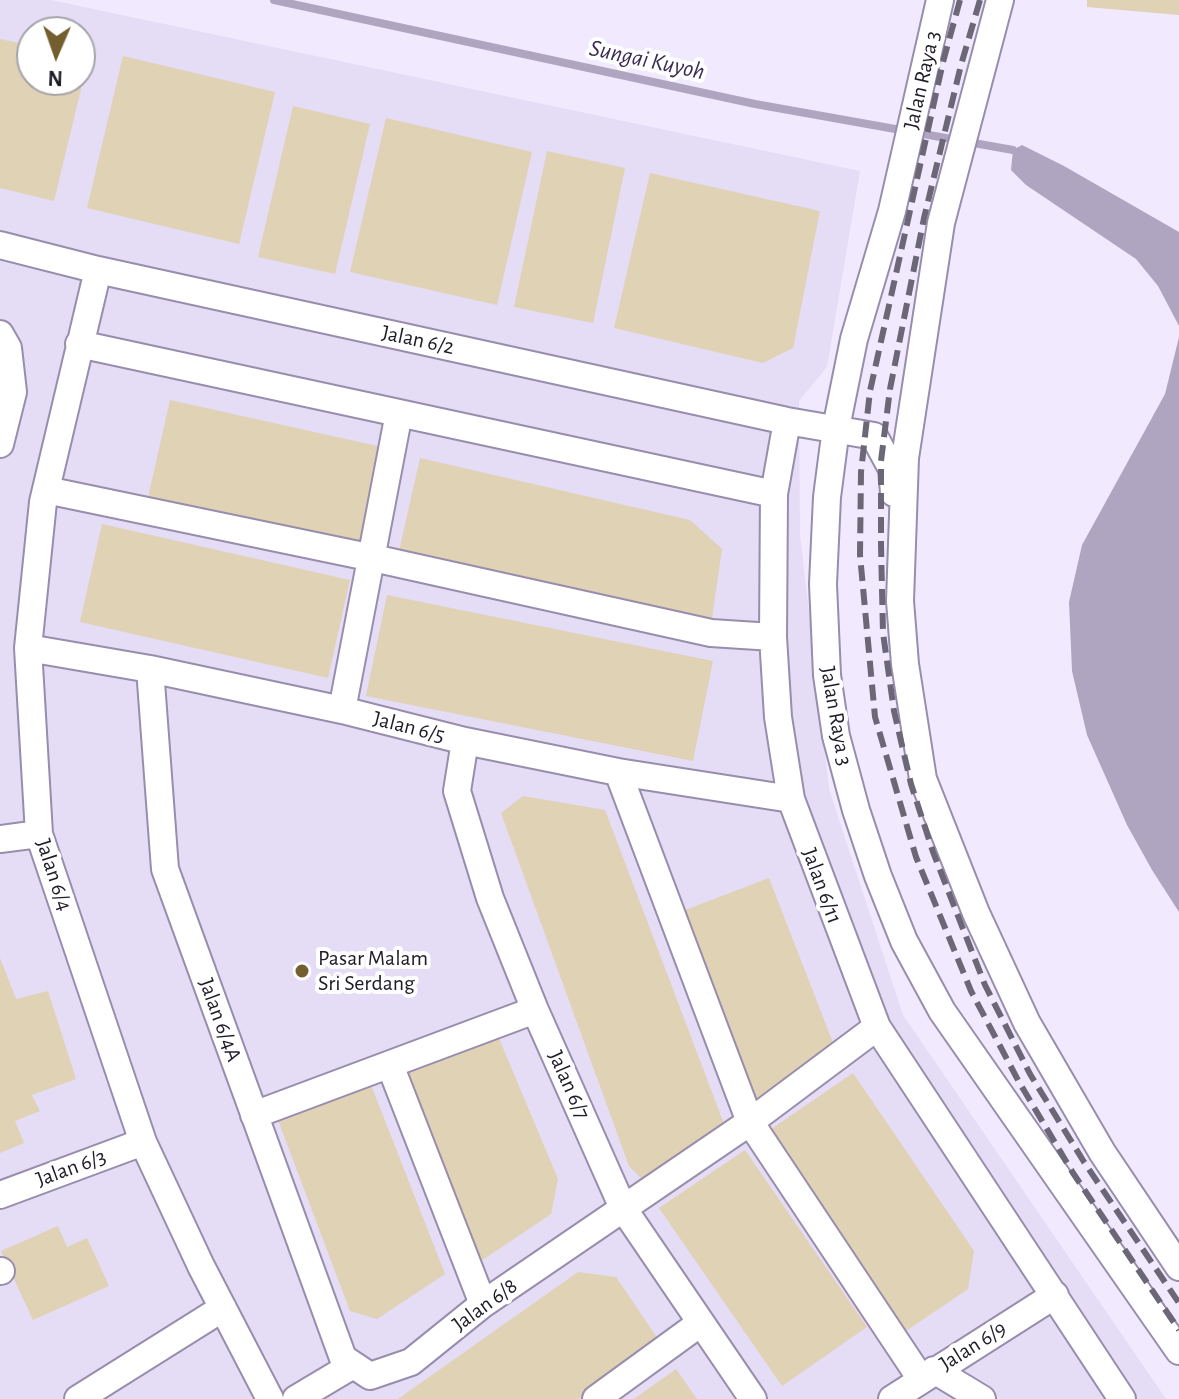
<!DOCTYPE html>
<html>
<head>
<meta charset="utf-8">
<style>
	body { margin:0 }
	#map { position:relative; width:1179px; height:1399px; overflow:hidden; background:#f1eaff; font-family:"Alegreya Sans",sans-serif }
	canvas { display:block }
	.north { position:absolute; left:16px; top:16px; width:80px; height:80px; box-sizing:border-box; background:#fff; border:2px solid #a5a4a9; border-radius:50%; rotate:182deg; font-size:22px; font-weight:700; line-height:32px; text-align:center; color:#1f1b27 }
	.north::after { content:''; display:block; margin:auto; width:28px; height:36px; background:#735e2d; clip-path:polygon(50% 0,100% 100%,50% 72%,0 100%) }
</style>
</head>
<body>
<div id="map">
<canvas width="1179" height="1399"></canvas>
<div class="north">N</div>
</div>
<script>
const c = document.querySelector('canvas').getContext('2d');
c.lineJoin = 'round';
function fillPath(path, color) {
  c.fillStyle = color;
  c.fill(path, 'evenodd');
}
function poly(rows) {
  const path = new Path2D();
  for (const r of rows) {
    path.moveTo(r[0], r[1]);
    for (let i = 2; i < r.length; i += 2) path.lineTo(r[i], r[i + 1]);
  }
  return path;
}
function stroke(path, color, width, dash) {
  c.strokeStyle = color;
  c.lineWidth = width;
  c.lineCap = dash ? 'butt' : 'round';
  c.setLineDash(dash || []);
  c.stroke(path);
}
function label(font, color, halo, rows, align = 'center') {
  c.font = font + ' "Alegreya Sans",sans-serif';
  c.lineWidth = 8;
  c.setLineDash([]);
  c.textBaseline = 'middle';
  c.strokeStyle = halo;
  c.fillStyle = color;
  for (const [text, x, y, turn = 0] of rows) {
    c.save();
    c.translate(x, y);
    c.rotate((+turn || 0) * Math.PI / 180);
    c.textAlign = isNaN(turn) ? turn : align;
    if (halo) c.strokeText(text, 0, 0);
    c.fillText(text, 0, 0);
    c.restore();
  }
}
const built = poly([
	[0,0,51,0,860,171,827,367,799,401,800,534,829,789,903,1015,1166,1399,0,1399],
	[32,32,80,32,80,80,32,80]
]);
const water = poly([
	[1022,145,1064,166,1179,232,1179,326,1158,286,1136,259,1026,185,1011,170,1013,150],
	[1179,337,1179,912,1152,870,1127,825,1087,735,1072,671,1069,602,1082,545,1165,394]
]);
const stream = poly([
	[274,0,755,104,1013,150]
]);
const building = poly([
	[1087,0,1179,0,1179,15,1087,7],
	[0,39,32,46,32,80,80,80,80,58,88,60,54,201,0,188],
	[123,56,275,92,239,244,87,208],
	[293,106,370,124,335,274,258,257],
	[386,118,532,152,497,305,350,272],
	[547,151,625,168,593,323,514,307],
	[650,173,820,211,793,348,763,363,614,328],
	[170,400,382,447,359,549,147,502],
	[420,458,690,520,722,549,711,625,397,560],
	[102,524,350,580,328,678,80,622],
	[387,595,713,661,693,761,366,696],
	[523,796,605,810,724,1124,643,1180,629,1166,501,813],
	[769,878,835,1048,751,1104,680,912],
	[0,958,16,999,48,991,76,1079,32,1095,40,1111,15,1121,24,1143,0,1153],
	[498,1036,558,1179,551,1214,478,1263,401,1074],
	[853,1073,974,1251,968,1289,906,1331,767,1132],
	[371,1085,445,1274,377,1319,350,1311,278,1120],
	[745,1150,867,1327,782,1386,659,1208],
	[58,1226,67,1247,87,1238,109,1286,33,1320,1,1251],
	[578,1272,616,1277,660,1342,578,1399,398,1399],
	[676,1369,697,1399,634,1399]
]);
const minor = poly([
	[940,0,892,211,854,339,836,428,827,497,823,584,827,675,836,736,856,810,878,876,904,941,942,1011,1179,1351],
	[1000,0,941,223,905,458,900,601,905,664,923,779,976,913,1027,1023,1102,1152,1179,1267],
	[0,245,98,270,787,421,874,436,892,469,894,493],
	[98,270,43,502,28,648,39,834,143,1142,201,1266,270,1399],
	[0,334,8,348,13,392,0,444],
	[79,344,774,494],
	[787,421,774,494,773,637,778,717,791,799,877,1027,1122,1399],
	[46,490,373,558,711,633,773,637],
	[28,648,150,669,342,710,465,741,618,772,791,799],
	[150,669,165,869,343,1358,370,1376,411,1362,483,1304,750,1122,877,1027],
	[342,710,399,413],
	[465,741,457,791,490,898,535,1010,623,1208,753,1399],
	[618,772,750,1122,921,1379],
	[0,839,39,834],
	[390,1065,483,1304],
	[254,1115,535,1010],
	[0,1195,143,1142],
	[0,1271,1,1271],
	[934,1370,982,1399],
	[78,1399,223,1308],
	[296,1399,353,1365],
	[596,1399,699,1324],
	[892,1399,1055,1295]
]);
const rail = poly([
	[960,0,943,62,870,391,861,472,860,555,875,717,916,857,971,991,1019,1082,1073,1173,1179,1330],
	[980,0,961,65,924,218,890,389,881,461,881,545,883,633,894,711,911,784,933,852,985,985,1030,1074,1084,1162,1179,1303]
]);
const markers = [
	[302,971,8,"#735e2d"]
];
const streetNames = [
	["Jalan Raya 3",922,80,-77],
	["Jalan 6/2",418,340,12],
	["Jalan Raya 3",836,716,80],
	["Jalan 6/5",409,727,14],
	["Jalan 6/4",54,875,72],
	["Jalan 6/11",822,886,70],
	["Jalan 6/4A",220,1020,70],
	["Jalan 6/7",569,1085,66],
	["Jalan 6/3",71,1168,-20],
	["Jalan 6/8",485,1305,-36],
	["Jalan 6/9",973,1346,-32]
];
const poiNames = [
	["Pasar Malam",318,958],
	["Sri Serdang",318,983]
];
const waterNames = [
	["Sungai Kuyoh",647,60,12]
];
fillPath(built, '#e5dcf5');
fillPath(water, '#afa5c1');
stroke(stream, '#afa5c1', 8);
fillPath(building, '#e0d2b5');
stroke(minor, '#988dac', 30);
stroke(minor, '#fff', 26);
stroke(rail, '#6c6776', 6, [16, 8]);
for (const [x, y, r, color] of markers) {
  const dot = new Path2D();
  dot.arc(x, y, r, 0, 2 * Math.PI);
  c.fillStyle = color;
  c.fill(dot);
  stroke(dot, '#fff', 3);
}
label('22px', '#1f1b27', '#fff', streetNames);
label('22px', '#1f1b27', '#fff', poiNames, 'left');
label('italic 24px', '#3a2952', '#fff', waterNames);
</script>
</body>
</html>
